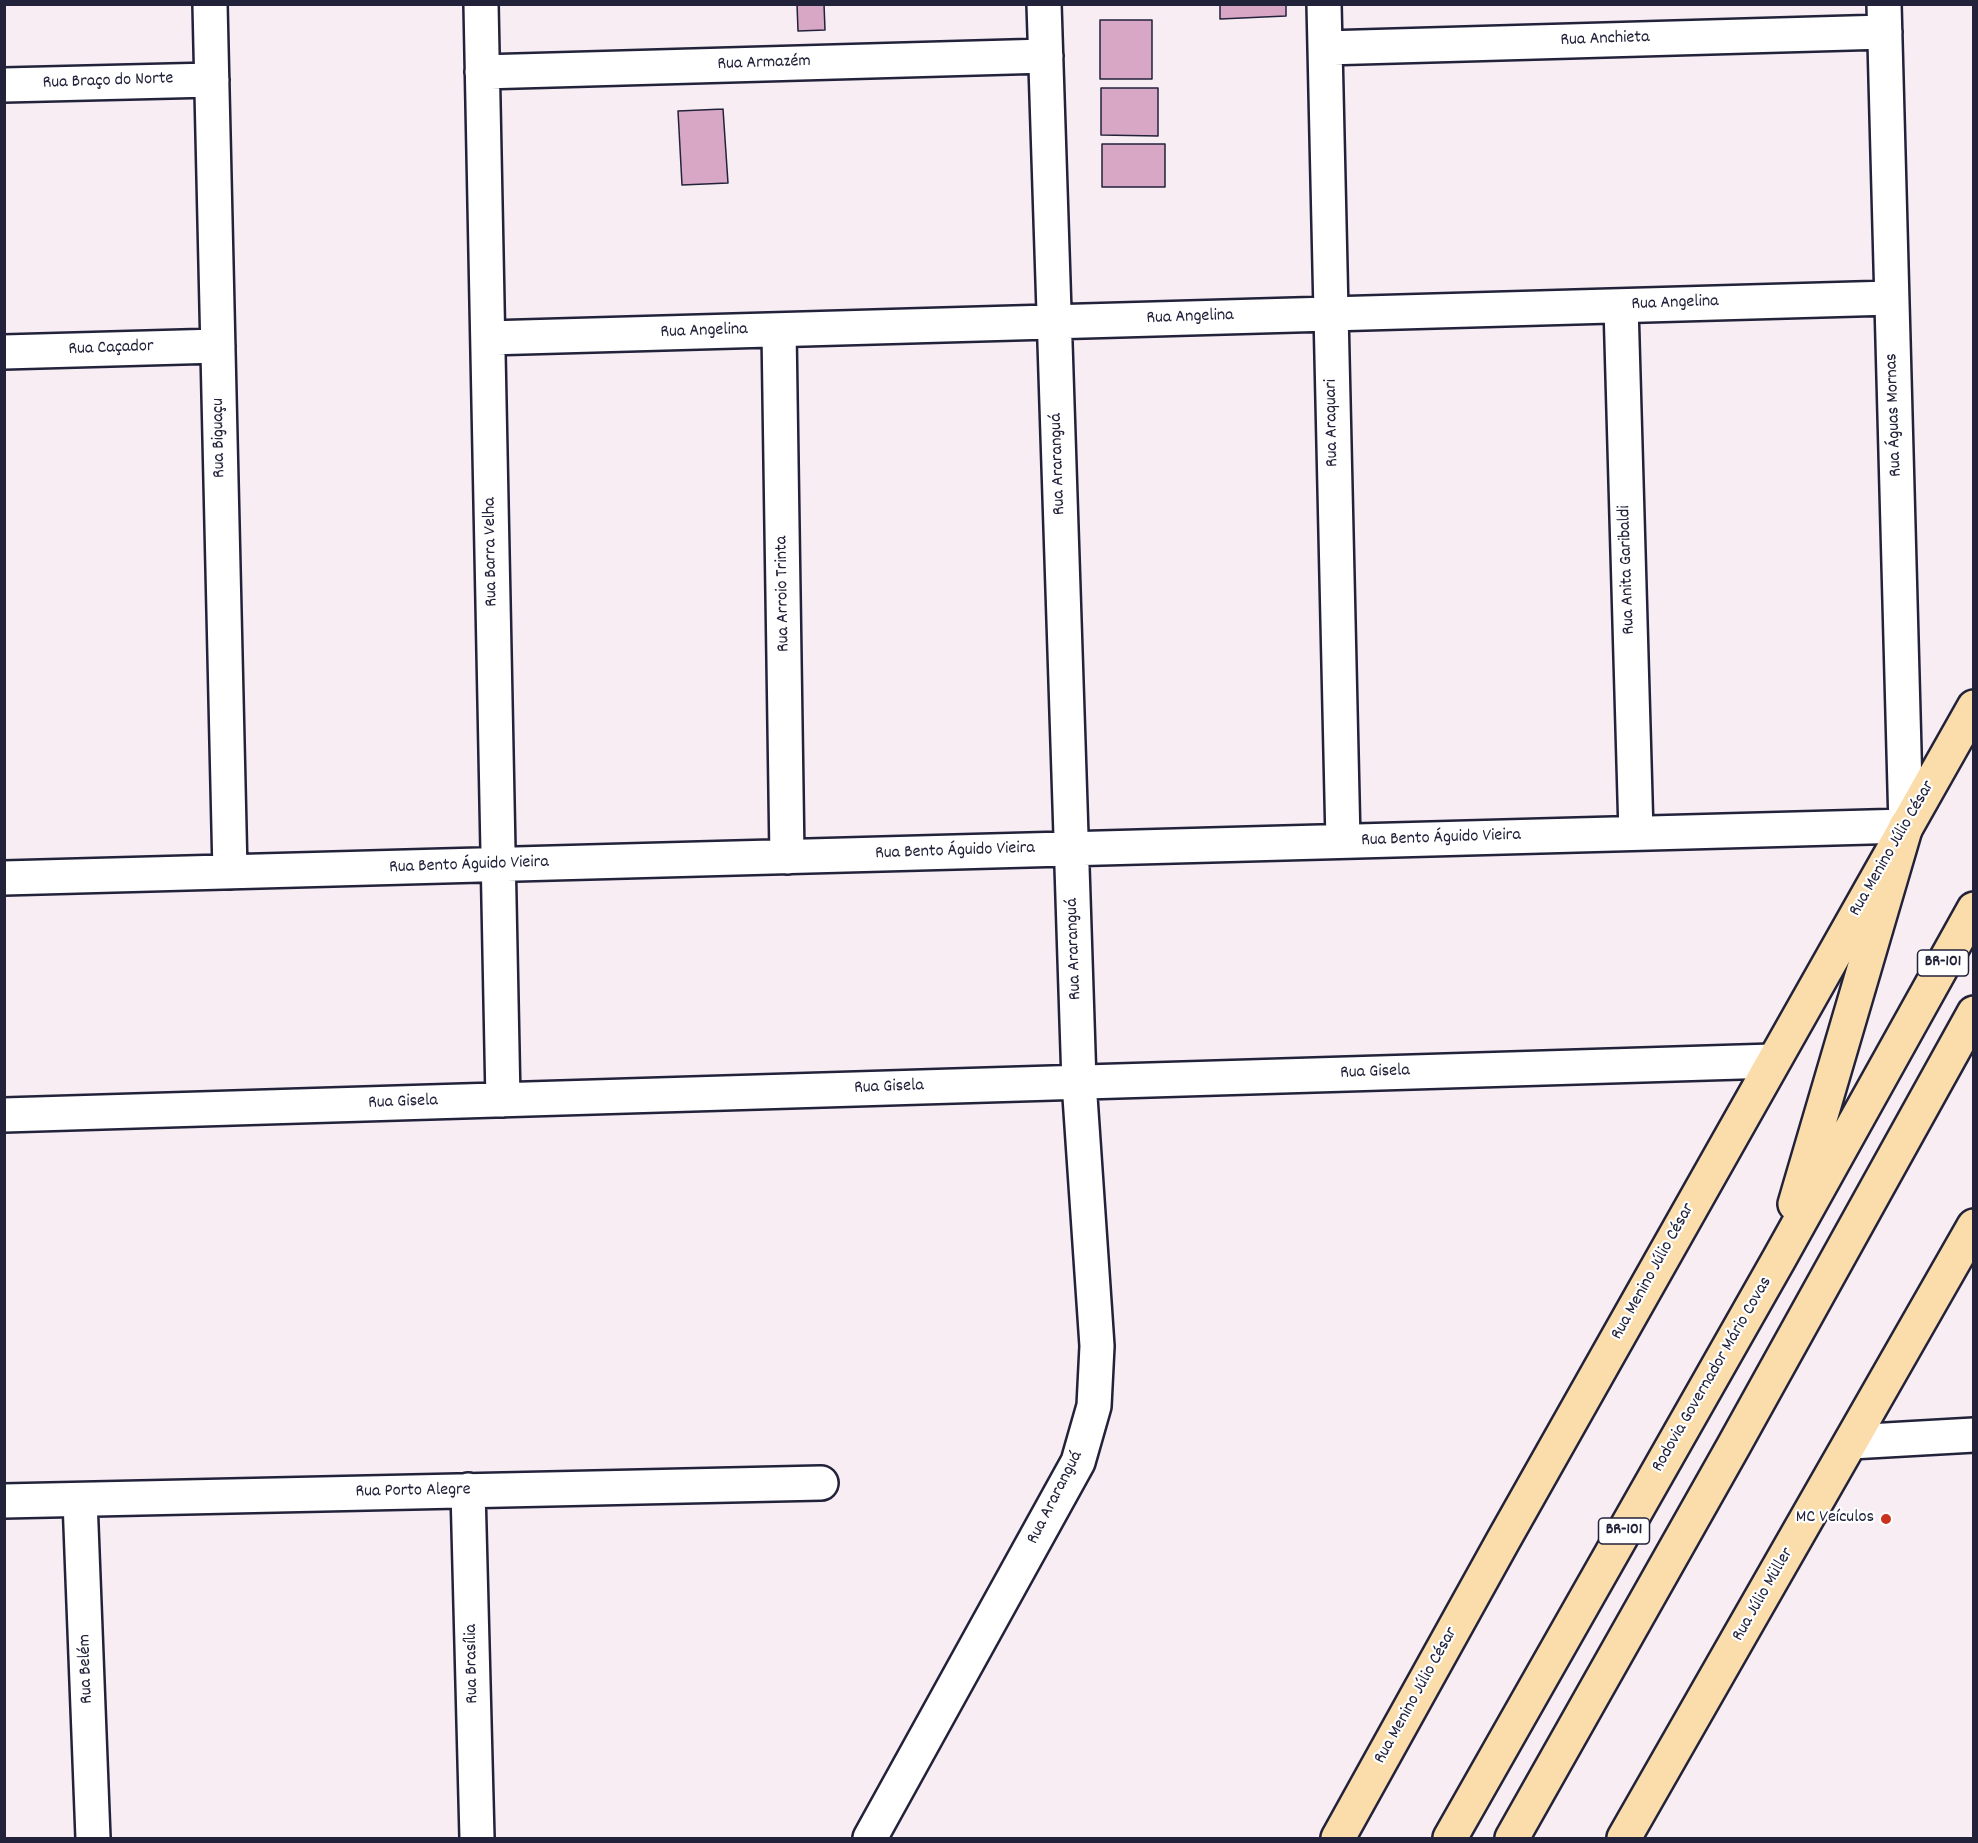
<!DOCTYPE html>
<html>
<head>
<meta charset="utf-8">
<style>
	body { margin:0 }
	#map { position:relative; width:1978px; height:1843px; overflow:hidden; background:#f7edf3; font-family:Dekko,sans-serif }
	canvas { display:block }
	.frame { position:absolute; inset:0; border:6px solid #22223b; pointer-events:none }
</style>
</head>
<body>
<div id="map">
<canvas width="1978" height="1843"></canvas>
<div class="frame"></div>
</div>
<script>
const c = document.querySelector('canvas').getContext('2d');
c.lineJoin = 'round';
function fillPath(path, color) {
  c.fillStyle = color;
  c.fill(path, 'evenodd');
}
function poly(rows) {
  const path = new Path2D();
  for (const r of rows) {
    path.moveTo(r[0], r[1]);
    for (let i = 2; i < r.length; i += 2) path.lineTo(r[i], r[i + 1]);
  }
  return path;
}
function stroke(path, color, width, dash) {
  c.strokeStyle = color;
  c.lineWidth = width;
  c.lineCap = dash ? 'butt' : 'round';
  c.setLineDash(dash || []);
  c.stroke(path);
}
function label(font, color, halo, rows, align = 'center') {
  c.font = font + ' Dekko,sans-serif';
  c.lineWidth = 4.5;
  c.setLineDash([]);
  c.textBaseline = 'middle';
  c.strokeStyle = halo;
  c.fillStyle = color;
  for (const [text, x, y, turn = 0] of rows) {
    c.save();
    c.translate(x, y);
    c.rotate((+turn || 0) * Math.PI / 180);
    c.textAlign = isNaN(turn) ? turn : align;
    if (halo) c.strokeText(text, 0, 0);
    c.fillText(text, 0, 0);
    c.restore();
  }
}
const building = poly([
	[797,4,824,4,825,30,798,31,797,4],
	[1220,4,1286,4,1286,16,1220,19,1220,4],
	[1100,20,1152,20,1152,79,1100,79,1100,20],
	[1101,88,1158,88,1158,136,1101,135,1101,88],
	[723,109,728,183,682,185,678,111,723,109],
	[1102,144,1165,144,1165,187,1102,187,1102,144]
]);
const minor = poly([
	[210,4,230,872],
	[481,4,503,1100],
	[1324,4,1343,841],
	[1325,48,1885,32],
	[482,72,1046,56],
	[4,85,212,80],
	[1621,306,1636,833],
	[779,330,787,857],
	[488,338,1891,298],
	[4,352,218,346],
	[4,878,1906,826,1884,4],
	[4,1115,1773,1061],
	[1851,1442,1974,1435],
	[468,1490,477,1838],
	[80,1500,93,1838],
	[4,1501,821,1483],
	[870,1838,1078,1462,1094,1406,1097,1346,1079,1082,1044,4]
]);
const major = poly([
	[1338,1838,1504,1539,1974,707],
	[1624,1838,1974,1226]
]);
const highway = poly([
	[1795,1204,1906,826],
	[1450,1838,1779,1259,1974,909],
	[1512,1838,1733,1447,1974,1013]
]);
const markers = [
	[1886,1519,6,"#c8321e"]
];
const shields = [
	[1943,963,51],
	[1624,1531,51]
];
const shieldNames = [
	["BR-101",1943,963],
	["BR-101",1624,1531]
];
const streetNames = [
	["Rua Anchieta",1605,40,-2],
	["Rua Armazém",764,64,-2],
	["Rua Braço do Norte",108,82,-2],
	["Rua Angelina",1675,304,-2],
	["Rua Angelina",1190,318,-2],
	["Rua Angelina",704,332,-2],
	["Rua Caçador",111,349,-2],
	["Rua Águas Mornas",1895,415,-92],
	["Rua Araquari",1333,423,-91],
	["Rua Biguaçu",220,438,-91],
	["Rua Araranguá",1059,464,-92],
	["Rua Barra Velha",492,552,-91],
	["Rua Anita Garibaldi",1628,570,-92],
	["Rua Arroio Trinta",784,594,-91],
	["Rua Bento Águido Vieira",1441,839,-2],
	["Rua Menino Júlio César",1893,849,-60],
	["Rua Bento Águido Vieira",955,852,-2],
	["Rua Bento Águido Vieira",469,866,-2],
	["Rua Araranguá",1075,949,-92],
	["Rua Gisela",1375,1073,-2],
	["Rua Gisela",889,1088,-2],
	["Rua Gisela",403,1103,-2],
	["Rua Menino Júlio César",1654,1272,-61],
	["Rodovia Governador Mário Covas",1713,1375,-60],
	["Rua Porto Alegre",413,1492,-1],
	["Rua Araranguá",1056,1498,-63],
	["Rua Júlio Müller",1764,1595,-60],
	["Rua Brasília",473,1664,-91],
	["Rua Belém",87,1669,-92],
	["Rua Menino Júlio César",1417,1696,-61]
];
const poiNames = [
	["MC Veículos",1874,1519]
];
fillPath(building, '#d7a7c5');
stroke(building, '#22223b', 1.5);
stroke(minor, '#22223b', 38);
stroke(major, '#22223b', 38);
stroke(highway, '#22223b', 38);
stroke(minor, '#fff', 33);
stroke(major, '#fbddab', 33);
stroke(highway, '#fbddab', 33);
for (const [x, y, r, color] of markers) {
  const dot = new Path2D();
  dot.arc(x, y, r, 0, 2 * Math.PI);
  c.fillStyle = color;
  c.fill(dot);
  stroke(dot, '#fff', 2);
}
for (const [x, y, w] of shields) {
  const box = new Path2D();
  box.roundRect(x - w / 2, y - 13, w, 26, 4.5);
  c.fillStyle = '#fff';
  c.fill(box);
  stroke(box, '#22223b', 1.5);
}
label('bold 16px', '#22223b', null, shieldNames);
label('18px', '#22223b', '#fff', streetNames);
label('18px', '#22223b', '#fff', poiNames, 'right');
</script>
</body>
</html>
